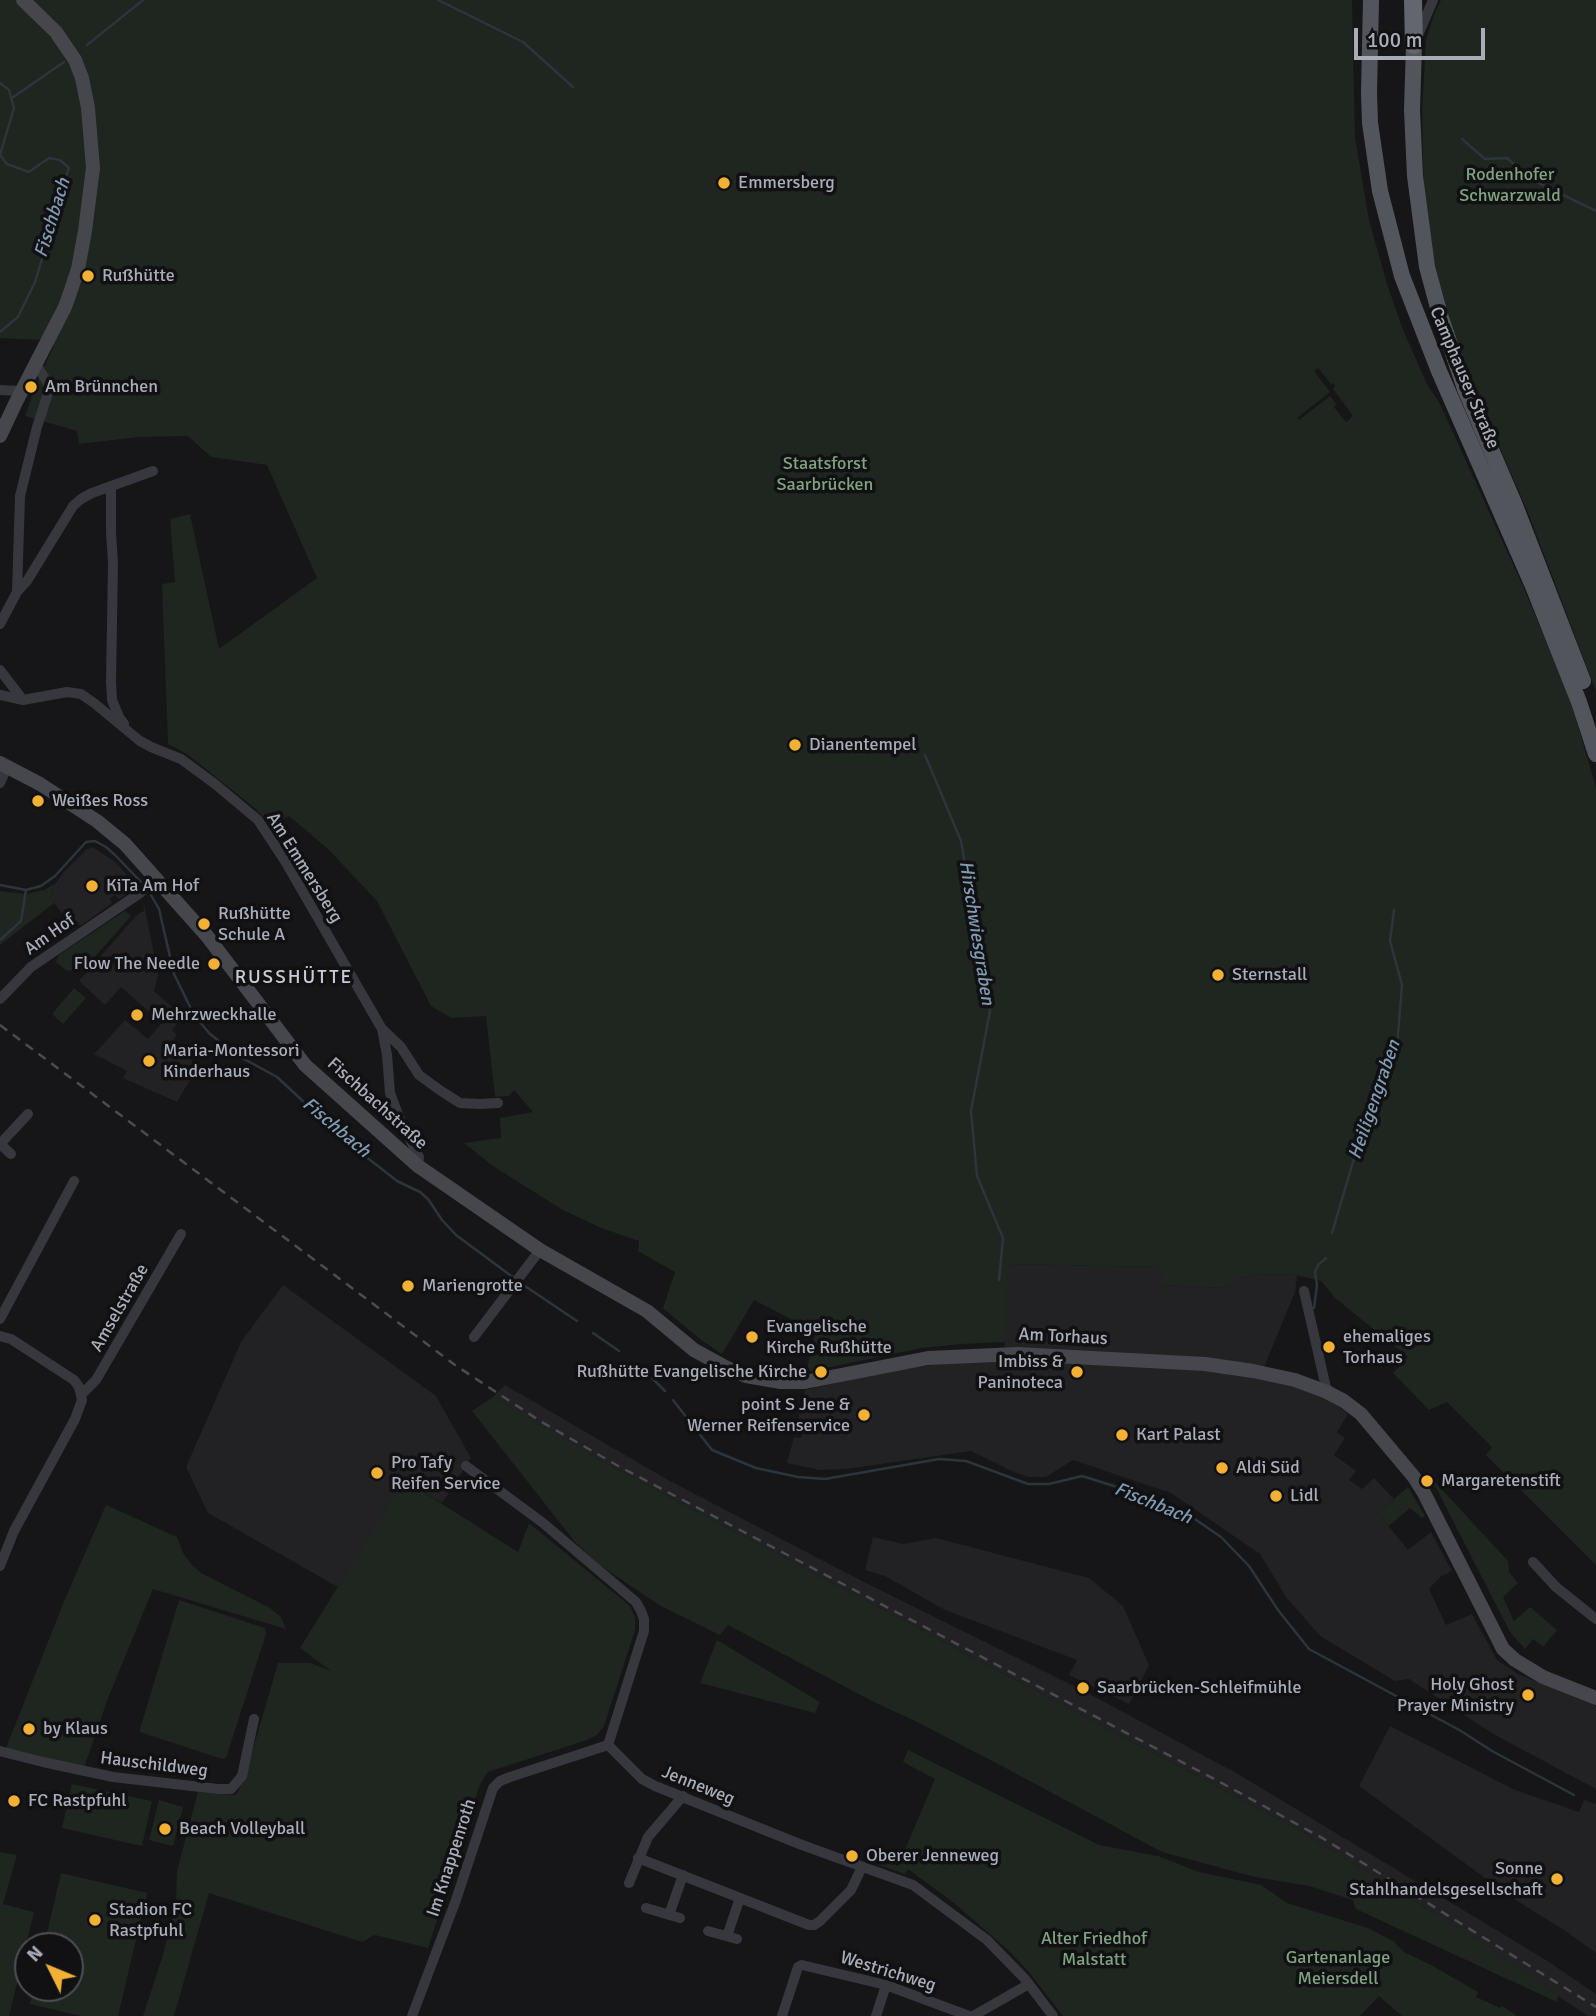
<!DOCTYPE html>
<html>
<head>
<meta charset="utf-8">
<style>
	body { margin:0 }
	#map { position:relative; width:1596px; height:2016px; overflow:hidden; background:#161618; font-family:Signika,sans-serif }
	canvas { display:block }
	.north { position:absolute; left:14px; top:1932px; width:70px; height:70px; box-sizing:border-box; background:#111113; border:2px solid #4d4f55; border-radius:50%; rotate:313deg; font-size:19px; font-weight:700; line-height:28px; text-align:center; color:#a8adb8 }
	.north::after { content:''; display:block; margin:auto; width:24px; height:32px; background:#f2b134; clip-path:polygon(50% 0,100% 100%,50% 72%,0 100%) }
	.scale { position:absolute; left:1354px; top:28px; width:131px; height:32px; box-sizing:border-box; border:4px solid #a8adb8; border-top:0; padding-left:9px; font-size:21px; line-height:24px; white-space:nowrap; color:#a8adb8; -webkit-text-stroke:5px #111113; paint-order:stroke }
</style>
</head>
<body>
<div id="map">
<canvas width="1596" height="2016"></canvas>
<div class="north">N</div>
<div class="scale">100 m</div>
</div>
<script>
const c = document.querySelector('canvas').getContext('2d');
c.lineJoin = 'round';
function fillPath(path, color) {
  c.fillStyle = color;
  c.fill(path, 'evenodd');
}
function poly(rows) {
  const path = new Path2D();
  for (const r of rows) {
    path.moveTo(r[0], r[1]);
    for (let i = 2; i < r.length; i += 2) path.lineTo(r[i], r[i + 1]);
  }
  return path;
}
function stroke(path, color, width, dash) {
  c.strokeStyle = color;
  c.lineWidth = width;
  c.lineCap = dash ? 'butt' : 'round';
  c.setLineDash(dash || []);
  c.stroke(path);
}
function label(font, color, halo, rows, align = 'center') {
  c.font = font + ' Signika,sans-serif';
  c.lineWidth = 7;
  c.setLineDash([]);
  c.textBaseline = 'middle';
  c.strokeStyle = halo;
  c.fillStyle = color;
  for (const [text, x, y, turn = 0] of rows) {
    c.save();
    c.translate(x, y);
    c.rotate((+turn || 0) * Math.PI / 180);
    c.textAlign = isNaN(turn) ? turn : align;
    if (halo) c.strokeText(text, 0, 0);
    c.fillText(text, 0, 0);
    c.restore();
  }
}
const built = poly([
	[92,847,114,861,127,875,130,892,119,899,115,895,110,898,112,903,81,926,77,922,73,928,68,924,67,919,49,897,56,883,63,873,86,850],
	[143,899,158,974,154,991,183,1017,172,1030,177,1035,174,1039,187,1051,194,1064,194,1073,177,1102,123,1078,127,1071,94,1054,125,1020,148,1039,162,1023,121,987,105,1005,79,981,135,917,140,913,144,911],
	[1007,1264,1163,1267,1162,1285,1224,1288,1239,1278,1256,1274,1297,1275,1295,1292,1259,1379,1297,1386,1329,1399,1348,1414,1337,1432,1345,1438,1334,1455,1356,1471,1349,1480,1362,1489,1374,1478,1394,1499,1378,1513,1408,1550,1431,1532,1452,1571,1440,1577,1429,1589,1446,1625,1472,1614,1497,1660,1518,1674,1596,1706,1596,1789,1495,1735,1409,1679,1395,1681,1320,1636,1286,1597,1260,1554,1171,1493,1073,1460,1046,1477,1029,1477,1016,1473,971,1451,846,1469,820,1470,787,1463,794,1437,801,1438,805,1423,798,1420,805,1390,895,1370,964,1361,1004,1362],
	[283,1285,436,1396,471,1458,442,1503,404,1481,338,1587,208,1513,186,1467,241,1342],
	[505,1385,668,1480,864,1582,1084,1691,1238,1774,1546,1960,1596,1994,1596,2016,1588,2016,1426,1908,1299,1830,600,1460,546,1430,493,1397],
	[873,1537,903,1544,936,1538,1089,1578,1123,1606,1149,1665,1129,1704,1069,1675,1077,1660,945,1610,885,1576,865,1570],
	[1390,1726,1515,1790,1579,1812,1584,1800,1596,1804,1596,1953,1567,1932,1511,1897,1359,1786]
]);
const green = poly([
	[0,0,1352,0,1355,138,1369,220,1387,284,1403,330,1427,384,1440,404,1522,584,1569,695,1596,788,1596,1565,1486,1455,1492,1447,1447,1402,1429,1410,1393,1373,1408,1357,1335,1298,1321,1281,1297,1275,1256,1274,1239,1278,1225,1288,1162,1285,1162,1267,1008,1264,1005,1342,961,1344,922,1348,806,1372,815,1336,791,1319,754,1300,722,1354,701,1340,664,1309,663,1308,675,1272,638,1251,639,1241,601,1228,561,1209,493,1166,464,1143,501,1138,500,1118,533,1112,514,1090,509,1096,495,1097,486,1016,451,1018,431,1006,377,901,328,849,289,816,270,825,256,809,187,754,168,744,162,584,175,582,170,519,190,514,219,649,317,578,267,465,211,457,188,436,139,437,79,444,77,431,25,416,37,382,54,346,43,340,0,338],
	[1318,368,1331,384,1333,383,1335,386,1333,389,1353,416,1346,422,1334,407,1336,404,1330,396,1299,420,1297,418,1330,392,1314,371],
	[1441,0,1596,0,1596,691,1527,510,1450,333,1432,262,1424,203,1422,112,1426,40,1435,12],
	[56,883,49,897,54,903,0,945,0,891,26,894,44,890],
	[125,911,131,916,84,969,67,971,56,962,59,955],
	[74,988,86,998,63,1024,52,1014],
	[493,1397,600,1460,1299,1830,1470,1935,1558,1996,1557,2002,1356,1909,1353,1900,1309,1886,1255,1877,1162,1852,1000,1765,917,1722,874,1702,728,1625,720,1635,659,1605,600,1565,575,1542,472,1411],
	[404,1480,518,1552,529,1523,630,1606,635,1617,635,1630,604,1726,597,1735,587,1740,488,1772,480,1784,428,1948,375,1935,362,1942,209,1893,174,2016,143,2016,162,1958,176,1903,177,1871,198,1792,236,1795,244,1780,278,1663,310,1663,331,1671,300,1648],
	[1436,1483,1508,1561,1509,1572,1518,1583,1503,1597,1514,1621,1530,1607,1557,1630,1543,1647,1533,1639,1525,1649,1510,1632,1434,1484],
	[1408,1487,1425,1516,1422,1518,1410,1508,1389,1526,1378,1513],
	[106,1505,177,1537,183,1553,191,1564,201,1573,270,1608,281,1617,286,1629,153,1589,108,1698,84,1768,6,1748,65,1599],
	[179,1600,265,1628,266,1634,226,1758,222,1759,140,1732,140,1729],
	[717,1640,820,1702,815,1713,700,1683],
	[908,1750,1099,1845,1158,1856,1199,1872,1261,1885,1287,1903,1368,1928,1393,1941,1404,1952,1431,1965,1478,1992,1476,1997,1500,2008,1502,2006,1517,2016,1402,2016,1379,1996,1360,2016,1063,2016,1028,1971,1007,1949,954,1903,908,1869,905,1874,879,1865,880,1863,886,1865,888,1863,898,1866,935,1779,903,1762],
	[72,1784,152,1801,142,1846,62,1828],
	[159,1800,183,1807,173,1846,149,1840],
	[0,1852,17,1855,3,1904,34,1912,9,2016,0,2016],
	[61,1873,147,1893,118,2016,81,2016,30,2004,34,1988,70,1988,70,1946,44,1946]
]);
const stream = poly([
	[438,0,523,42,573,87],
	[87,45,143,0],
	[0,83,9,90,14,108,0,155,7,164,29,172,49,158,60,160,69,168,46,231,45,249,35,282,18,317,0,332],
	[12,98,64,62],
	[1462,139,1485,159,1507,158,1530,179,1596,211],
	[925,755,961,841,990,1011,971,1111,977,1176,1003,1238,999,1280],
	[0,885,26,890,41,886,55,876,86,842,95,841,106,847,115,855,141,882],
	[151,895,159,909,174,974,194,1015,209,1033,235,1054,277,1077,346,1141,397,1181,420,1192,428,1199,442,1220,456,1235,514,1278],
	[0,940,21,921,26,890],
	[1332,1233,1366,1118,1397,1047,1402,985,1390,941,1394,910],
	[519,1282,577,1321],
	[1314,1308,1317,1285,1315,1272,1318,1265,1326,1258],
	[593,1333,619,1351],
	[639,1365,665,1391],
	[673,1400,712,1450,756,1468,798,1477,825,1479,939,1459,966,1461,1028,1484,1049,1484,1082,1476,1133,1492,1183,1511,1221,1537,1249,1566,1278,1610,1309,1649,1461,1731,1492,1751,1574,1795]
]);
const street = poly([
	[1418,35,1433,0],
	[0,390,21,391],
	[111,486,111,532,113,563,111,681,112,700,119,717,124,724],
	[17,592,20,496,37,427,50,387,36,364],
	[0,624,17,592,27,581,73,506,81,499,92,493,153,471],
	[0,670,23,700],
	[0,695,23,700,67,692,81,694,94,703,140,741,151,747,181,759,215,784,258,820,285,861,382,1029,401,1047,419,1075,441,1091,460,1103,479,1104,498,1103],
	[0,783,7,767],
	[0,999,31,967,140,893,156,878],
	[382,1029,387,1055,390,1093,401,1122,419,1157,418,1166],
	[0,1144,28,1114],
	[0,1144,11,1154],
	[1304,1291,1327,1392],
	[0,1319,74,1181],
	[0,1336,11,1339,74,1380,79,1387,82,1400,75,1419,14,1531,0,1566],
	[474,1337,540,1250],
	[82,1394,96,1380,181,1234],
	[466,1466,543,1523,636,1602,641,1611,644,1619,644,1631,608,1745],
	[1533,1562,1556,1587,1596,1619],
	[608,1745,642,1779,655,1786,802,1845,913,1885,987,1940,1025,1979,1053,2016],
	[0,1751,43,1762,113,1777,218,1789,231,1789,242,1776,254,1719],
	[638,1858,809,1925,814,1925,820,1921,851,1890,862,1867],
	[629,1883,648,1837,683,1796],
	[646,1908,680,1918],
	[669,1915,683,1875],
	[708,1931,737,1939],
	[727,1936,740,1898],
	[412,2016,456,1900,493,1788,500,1781,510,1777,608,1745],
	[782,2016,798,1967,802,1965,886,1985,969,2016],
	[876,2016,886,1985],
	[973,2016,1029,1984]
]);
const secondary = poly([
	[0,436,16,402,65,307,71,290,78,269,85,231,93,168,88,108,82,78,75,60,56,32,23,0],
	[0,763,40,784,97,821,125,844,207,936,305,1065,418,1166,540,1250,647,1311,694,1350,727,1368,746,1376,781,1382,805,1382,928,1358,1017,1354,1205,1364,1253,1371,1295,1380,1327,1392,1344,1401,1361,1414,1414,1477,1424,1493,1503,1649,1515,1660,1543,1677,1596,1698]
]);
const primary = poly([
	[1371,0,1369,93,1370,123,1380,191,1402,276,1439,371,1533,586,1579,702,1596,754],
	[1414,45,1412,110,1415,176,1427,267,1440,315,1465,389,1514,503,1583,681]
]);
const highway = poly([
	[1413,0,1414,45]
]);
const rail = poly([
	[0,1025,455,1365,540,1421,620,1467,1218,1781,1324,1839,1596,2007]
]);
const markers = [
	[724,183,7,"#f2b134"],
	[88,276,7,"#f2b134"],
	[31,387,7,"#f2b134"],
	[795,745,7,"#f2b134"],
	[38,801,7,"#f2b134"],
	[92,886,7,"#f2b134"],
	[204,924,7,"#f2b134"],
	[214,964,7,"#f2b134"],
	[1218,975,7,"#f2b134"],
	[137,1015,7,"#f2b134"],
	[149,1061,7,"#f2b134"],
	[408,1286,7,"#f2b134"],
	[752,1337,7,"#f2b134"],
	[1329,1347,7,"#f2b134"],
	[821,1372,7,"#f2b134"],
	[1077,1372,7,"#f2b134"],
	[864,1415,7,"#f2b134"],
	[1122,1435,7,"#f2b134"],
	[1222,1468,7,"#f2b134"],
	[377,1473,7,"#f2b134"],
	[1427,1481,7,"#f2b134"],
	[1276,1496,7,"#f2b134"],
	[1083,1688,7,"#f2b134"],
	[1528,1695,7,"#f2b134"],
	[29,1729,7,"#f2b134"],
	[14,1801,7,"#f2b134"],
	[165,1829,7,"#f2b134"],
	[852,1856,7,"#f2b134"],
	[1557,1879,7,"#f2b134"],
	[95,1920,7,"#f2b134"]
];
const parkNames = [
	["Rodenhofer",1510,175],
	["Schwarzwald",1510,196],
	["Staatsforst",825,464],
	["Saarbrücken",825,485],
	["Alter Friedhof",1094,1939],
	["Malstatt",1094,1960],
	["Gartenanlage",1338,1958],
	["Meiersdell",1338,1979]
];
const poiNames = [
	["Emmersberg",738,183],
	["Rußhütte",102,276],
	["Am Brünnchen",45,387],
	["Dianentempel",809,745],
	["Weißes Ross",52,801],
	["KiTa Am Hof",106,886],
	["Rußhütte",218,914],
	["Schule A",218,935],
	["Flow The Needle",200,964,"right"],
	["Sternstall",1232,975],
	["Mehrzweckhalle",151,1015],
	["Maria-Montessori",163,1051],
	["Kinderhaus",163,1072],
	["Mariengrotte",422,1286],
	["Evangelische",766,1327],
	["Kirche Rußhütte",766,1348],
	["ehemaliges",1343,1337],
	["Torhaus",1343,1358],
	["Imbiss &",1063,1362,"right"],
	["Paninoteca",1063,1383,"right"],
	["Rußhütte Evangelische Kirche",807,1372,"right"],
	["point S Jene &",850,1405,"right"],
	["Werner Reifenservice",850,1426,"right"],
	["Kart Palast",1136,1435],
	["Pro Tafy",391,1463],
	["Reifen Service",391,1484],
	["Aldi Süd",1236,1468],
	["Margaretenstift",1441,1481],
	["Lidl",1290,1496],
	["Holy Ghost",1514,1685,"right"],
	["Prayer Ministry",1514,1706,"right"],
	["Saarbrücken-Schleifmühle",1097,1688],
	["by Klaus",43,1729],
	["FC Rastpfuhl",28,1801],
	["Beach Volleyball",179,1829],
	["Oberer Jenneweg",866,1856],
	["Sonne",1543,1869,"right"],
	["Stahlhandelsgesellschaft",1543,1890,"right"],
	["Stadion FC",109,1910],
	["Rastpfuhl",109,1931]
];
const streetNames = [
	["Camphauser Straße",1464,378,67],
	["Am Emmersberg",304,868,58],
	["Am Hof",50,935,-35],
	["Fischbachstraße",377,1104,42],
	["Amselstraße",120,1308,-60],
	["Am Torhaus",1063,1337,3],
	["Hauschildweg",154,1765,7],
	["Jenneweg",698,1786,22],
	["Im Knappenroth",452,1858,-72],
	["Westrichweg",888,1972,17]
];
const waterNames = [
	["Fischbach",53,218,-73],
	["Hirschwiesgraben",976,933,81],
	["Heiligengraben",1375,1100,-71],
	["Fischbach",336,1128,40],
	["Fischbach",1153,1504,22]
];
const neighbourhoodNames = [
	["RUSSHÜTTE",294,978]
];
fillPath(built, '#222225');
fillPath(green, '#1e261f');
stroke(stream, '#2c353c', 2.5);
stroke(street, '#37383d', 10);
stroke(secondary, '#45474d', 14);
stroke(primary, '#53555c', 16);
stroke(highway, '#63666e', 18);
stroke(rail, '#4a4c52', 2.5, [9, 7]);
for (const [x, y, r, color] of markers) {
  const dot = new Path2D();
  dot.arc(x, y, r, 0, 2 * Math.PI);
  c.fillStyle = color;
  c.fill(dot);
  stroke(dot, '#111113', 2.5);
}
label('18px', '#7fa381', '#111113', parkNames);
label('18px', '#a8adb8', '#111113', poiNames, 'left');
label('18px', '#a8adb8', '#111113', streetNames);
label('italic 19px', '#7f9bb3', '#111113', waterNames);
c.letterSpacing = '2px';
label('19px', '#c9ccd4', '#111113', neighbourhoodNames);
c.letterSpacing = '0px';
</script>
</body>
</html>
